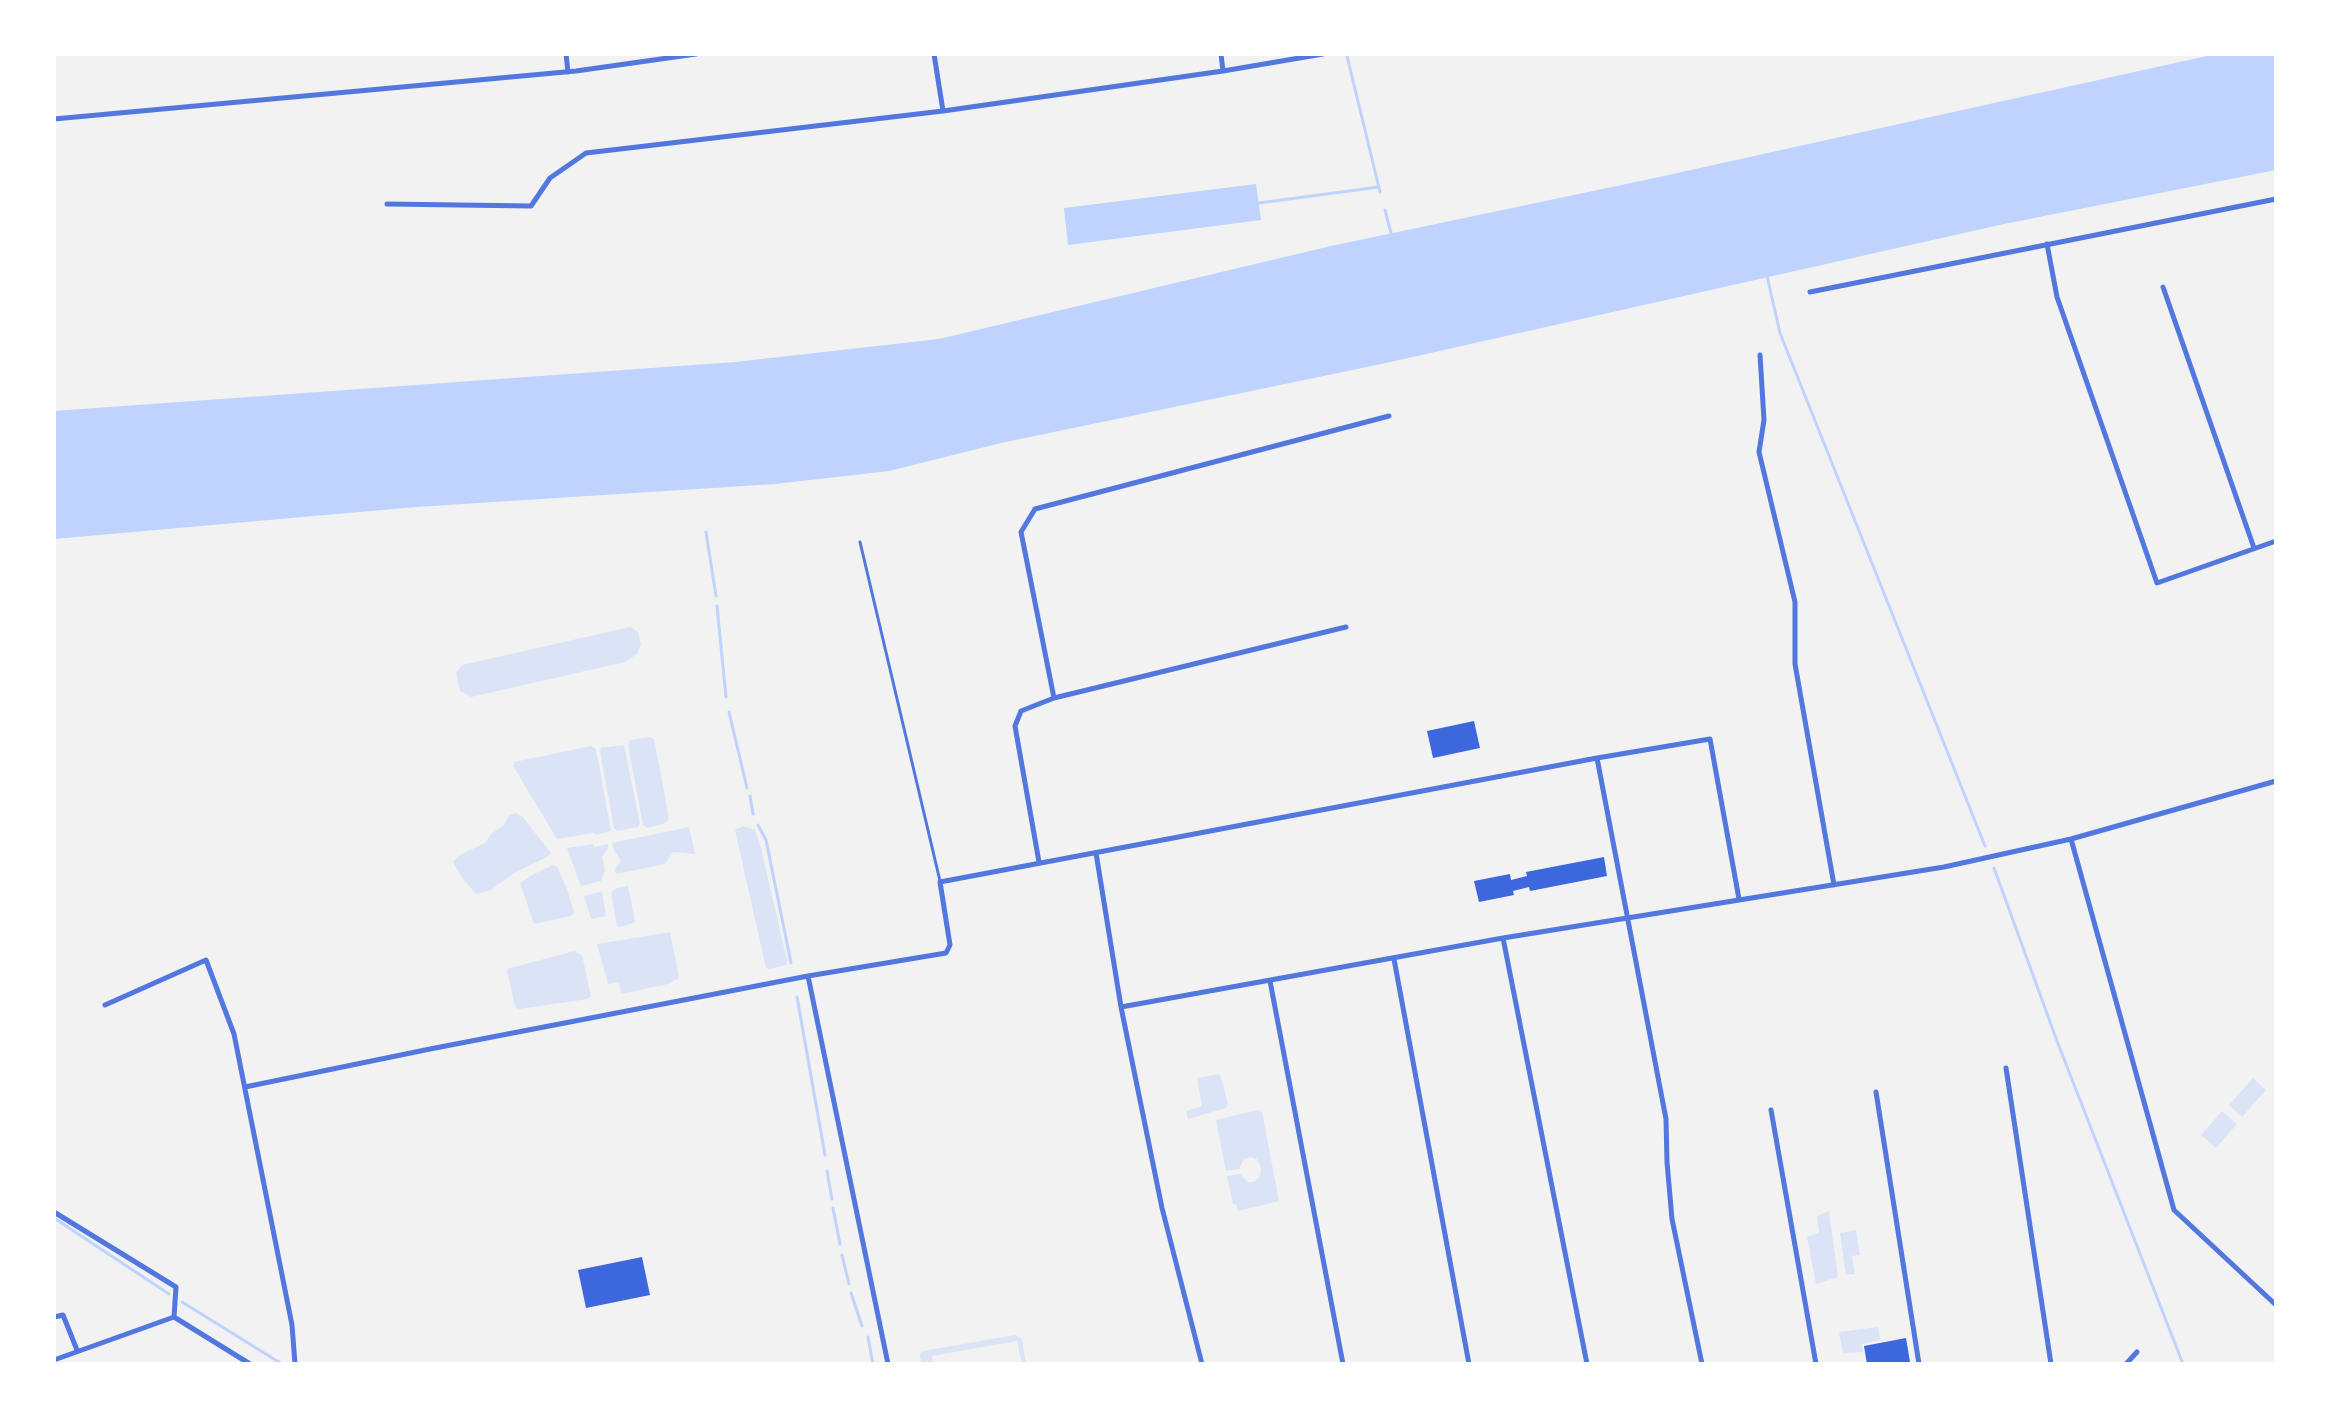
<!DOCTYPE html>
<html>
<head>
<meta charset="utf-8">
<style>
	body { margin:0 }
	#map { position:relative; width:2330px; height:1418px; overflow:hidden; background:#f2f2f2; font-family:Ubuntu,sans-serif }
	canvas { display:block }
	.frame { position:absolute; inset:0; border:56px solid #fff; pointer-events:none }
</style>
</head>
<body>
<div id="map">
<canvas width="2330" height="1418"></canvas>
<div class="frame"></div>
</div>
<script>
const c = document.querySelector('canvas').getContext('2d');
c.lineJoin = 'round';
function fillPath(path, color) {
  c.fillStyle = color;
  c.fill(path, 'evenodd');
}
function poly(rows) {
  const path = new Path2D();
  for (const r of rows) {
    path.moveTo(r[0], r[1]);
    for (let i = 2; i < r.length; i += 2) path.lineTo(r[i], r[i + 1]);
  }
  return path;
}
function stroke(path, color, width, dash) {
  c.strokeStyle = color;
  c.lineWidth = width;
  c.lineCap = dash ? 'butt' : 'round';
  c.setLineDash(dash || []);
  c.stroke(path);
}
const green = poly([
	[630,627,638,632,641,645,637,654,625,662,471,697,460,691,456,673,462,665],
	[649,737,654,739,669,818,666,823,647,828,643,825,628,745,630,740],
	[624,745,640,824,638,827,617,831,614,828,600,751,601,748],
	[591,746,596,749,611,831,596,835,593,833,557,839,513,766,514,762],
	[516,813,523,817,551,853,547,857,514,873,491,890,476,894,463,879,453,862,460,855,485,843,491,834,504,825,509,815],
	[743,826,755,830,761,848,787,960,786,965,770,969,766,968,735,830],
	[689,827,695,854,673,852,665,864,616,874,615,869,621,861,614,850,612,843],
	[593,844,594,847,608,844,608,849,602,857,605,871,601,881,581,886,567,848],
	[553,865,557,867,567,889,574,912,571,916,534,924,520,883,532,875],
	[628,886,635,922,621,927,617,926,611,894,614,889],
	[602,891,606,916,591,919,584,896],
	[670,932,679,978,668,984,621,994,619,982,608,984,597,944],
	[574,951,582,955,591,996,588,999,519,1009,515,1007,507,969],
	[1220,1074,1228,1104,1226,1108,1188,1119,1186,1111,1202,1106,1197,1078],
	[2253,1078,2266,1090,2242,1117,2229,1105],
	[1258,1110,1262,1112,1279,1201,1238,1211,1236,1204,1233,1204,1227,1176,1240,1174,1248,1182,1254,1182,1260,1176,1261,1167,1257,1159,1251,1157,1244,1159,1239,1169,1226,1171,1216,1120],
	[2222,1111,2237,1124,2216,1148,2201,1135],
	[1829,1211,1838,1277,1816,1284,1807,1237,1819,1233,1817,1216],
	[1856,1230,1860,1255,1852,1256,1855,1274,1846,1275,1840,1233],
	[1878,1327,1880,1340,1862,1344,1863,1352,1843,1353,1839,1332],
	[1015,1335,1022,1339,1026,1364,1022,1364,1017,1341,932,1356,933,1364,921,1364,920,1354,923,1351]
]);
const water = poly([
	[2216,54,2276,54,2276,170,2004,224,1386,363,1001,443,889,471,775,484,416,507,54,539,54,411,735,362,939,339,1331,246,1650,179],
	[1256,184,1261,220,1068,245,1064,208]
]);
const stream = poly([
	[1347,56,1380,192],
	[1259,203,1379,187],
	[1385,210,1391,233],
	[1767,276,1780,333,1985,846],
	[706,532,716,596],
	[717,606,726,697],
	[729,712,747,788],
	[750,796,753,814],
	[758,825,766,840,791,963],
	[1994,868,2057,1041,2183,1364],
	[797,997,825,1155],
	[827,1171,832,1199],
	[833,1208,840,1244],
	[54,1218,169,1294],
	[842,1255,849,1284],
	[851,1293,862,1326],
	[182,1302,282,1364],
	[868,1337,873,1364]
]);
const building = poly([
	[1474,721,1480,748,1433,758,1427,731],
	[1604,857,1607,876,1530,891,1529,887,1513,891,1514,895,1479,902,1474,881,1510,874,1511,880,1527,876,1526,872],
	[642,1257,650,1295,586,1308,578,1270],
	[1906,1338,1910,1362,1867,1364,1864,1346]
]);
const service = poly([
	[860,542,940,881]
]);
const minor = poly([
	[566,54,568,72],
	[934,54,943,111],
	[1221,54,1223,71],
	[54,119,576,71,696,54],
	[387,204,531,206,550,178,586,153,943,111,1223,71,1323,54],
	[2047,244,2057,297,2157,583,2276,541],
	[2163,287,2254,548],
	[1810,292,2276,199],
	[1760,355,1764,420,1759,452,1795,602,1795,664,1834,885],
	[1054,698,1346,627],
	[1597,758,1666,1119,1667,1162,1672,1219,1702,1364],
	[2071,839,2174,1210,2276,1305],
	[1096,853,1121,1007,1162,1208,1202,1364],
	[1039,862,1015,726,1021,711,1054,698,1021,532,1035,509,1389,416],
	[1503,938,1587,1364],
	[1394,959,1469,1364],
	[808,976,888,1364],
	[1270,981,1343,1364],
	[105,1005,206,960,234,1034,292,1325,295,1364],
	[1121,1007,1503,938,1944,867,2071,839,2276,781],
	[2006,1068,2051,1364],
	[245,1087,430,1049,808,976,946,953,950,945,940,882,1597,758,1710,739,1739,899],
	[1876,1092,1919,1364],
	[1771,1110,1816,1364],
	[54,1212,176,1287,174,1317],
	[54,1317,63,1315,77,1350],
	[174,1317,250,1364],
	[54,1360,174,1317],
	[2126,1364,2137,1352]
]);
fillPath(green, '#dbe4f7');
fillPath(water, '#bfd3fe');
stroke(stream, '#bfd3fe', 3);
fillPath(building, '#3d67dc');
stroke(service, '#5277de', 3);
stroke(minor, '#5277de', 5);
</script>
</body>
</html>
